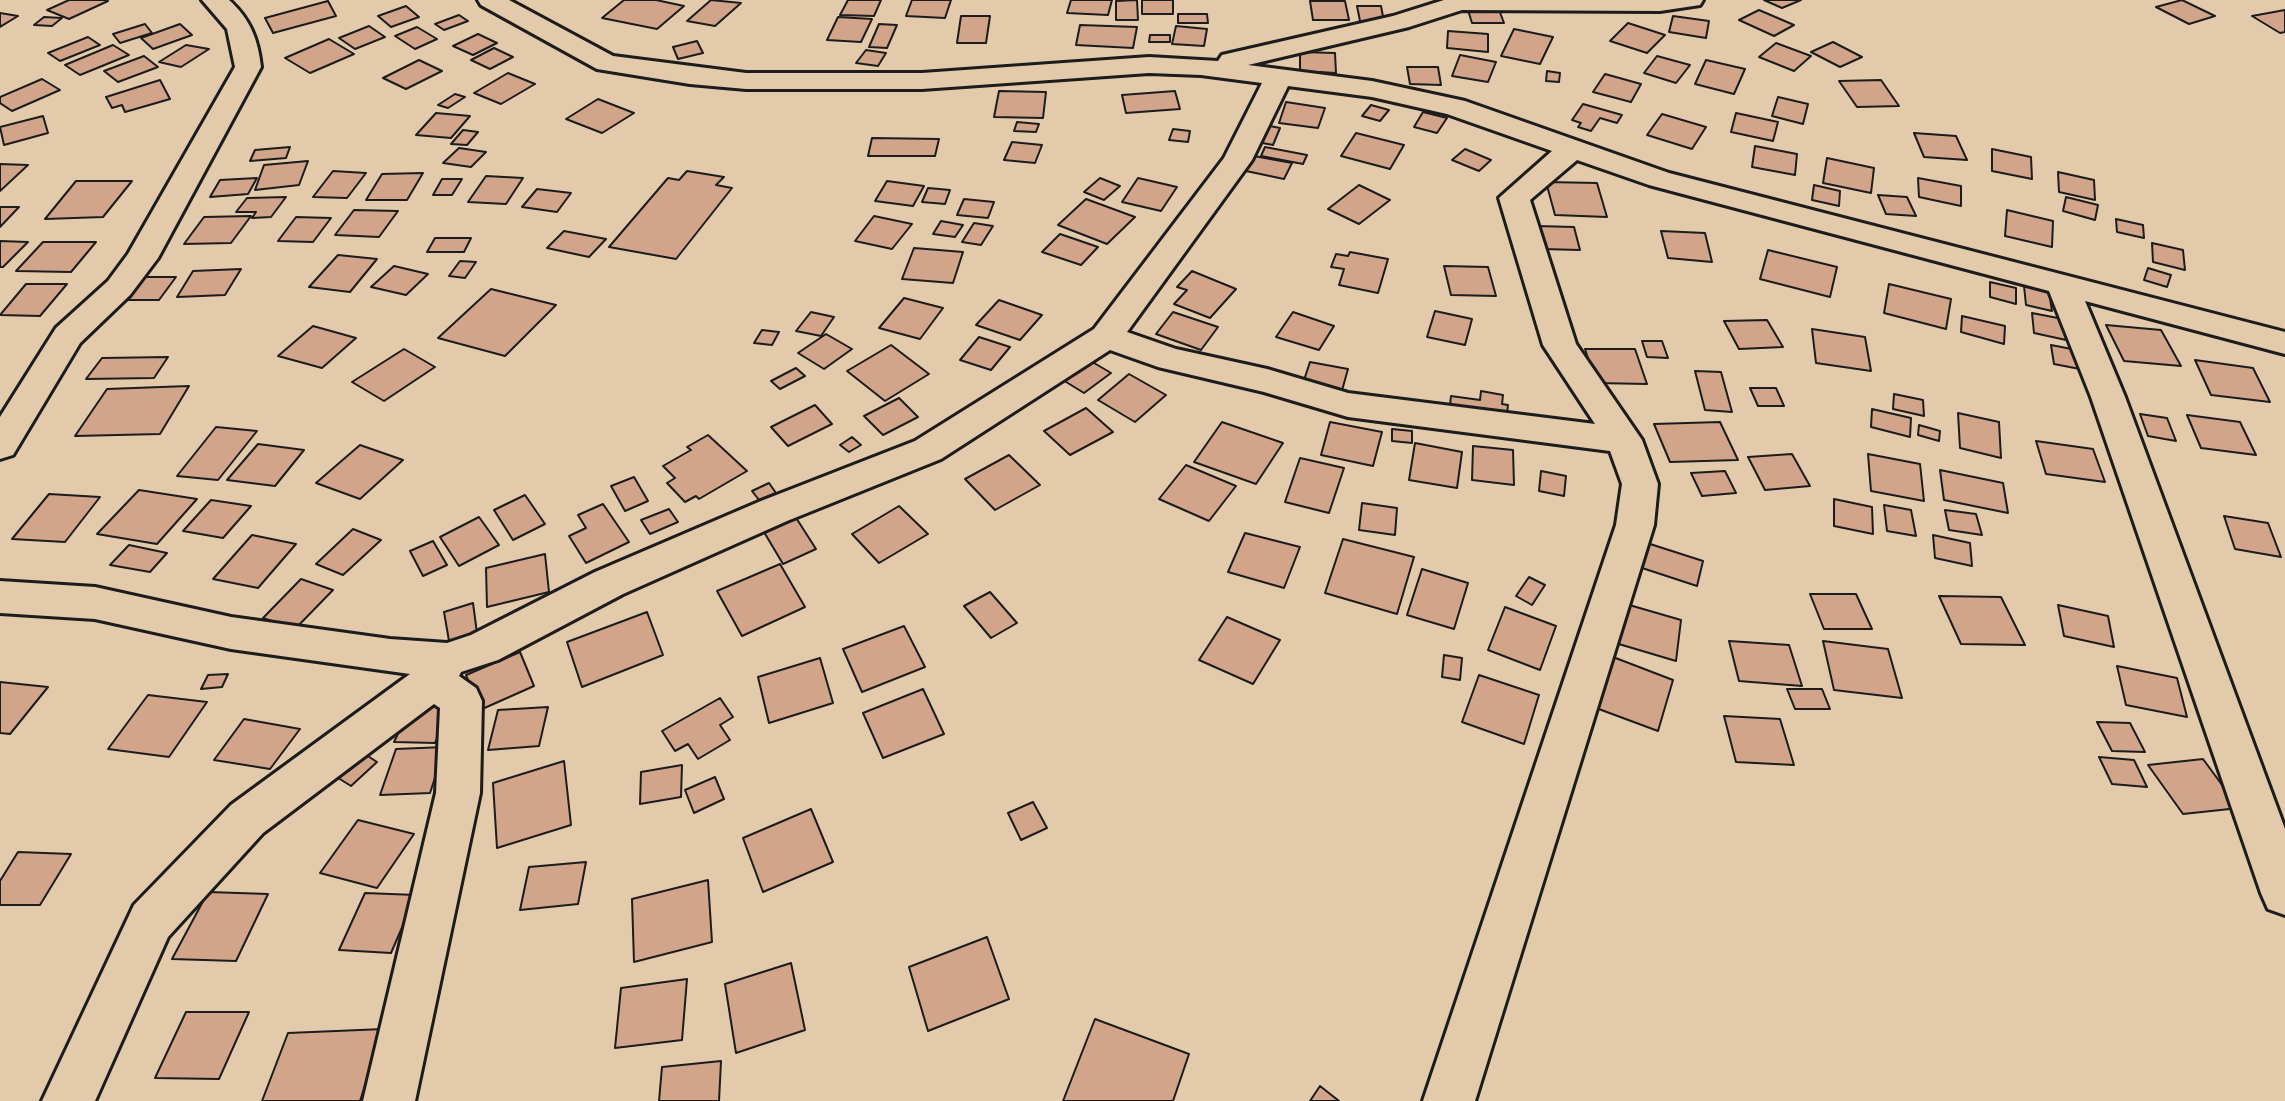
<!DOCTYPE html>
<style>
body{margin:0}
canvas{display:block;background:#e3caab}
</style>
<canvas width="2285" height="1101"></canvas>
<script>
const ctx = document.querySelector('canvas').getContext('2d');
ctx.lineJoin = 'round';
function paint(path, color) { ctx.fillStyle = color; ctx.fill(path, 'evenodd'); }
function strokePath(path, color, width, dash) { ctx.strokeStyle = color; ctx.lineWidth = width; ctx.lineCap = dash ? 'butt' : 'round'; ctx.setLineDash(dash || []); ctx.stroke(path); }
const building = new Path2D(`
 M69,0h36l3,1 -39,18 -22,-9z
 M624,0h32l28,6 -27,23 -55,-11z
 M711,0l30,3 -26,23 -28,-5z
 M848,0h33l-7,16 -34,-1z
 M912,0h39l-6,18 -39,-2z
 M1071,0h41l-4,15 -41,-2z
 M1137,0l1,20h-22v-19z
 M1142,0h31v14h-31z
 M1764,0h37l-19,8z
 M2182,0l33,16 -26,8 -33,-17z
 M328,1l8,15 -63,17 -8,-15z
 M1310,1h35l4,19h-36z
 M406,6l13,11 -28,10 -13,-11z
 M1357,6h24l3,16 -24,-1z
 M1467,7h31l6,16h-32z
 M1759,10l35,15 -20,11 -35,-16z
 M2285,10v22l-5,1 -28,-17z
 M0,13l18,3 -18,11z
 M1178,14h29l1,9h-30z
 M459,15l9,6 -24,9 -9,-6z
 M961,16h29l-4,27h-29z
 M1673,16l36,5 -3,17 -37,-6z
 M44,17l18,1 -10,8 -18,-1z
 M838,17l34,2 -11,23 -34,-2z
 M1628,23l37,12 -18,18 -37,-12z
 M145,24l7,9 -32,10 -7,-9z
 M180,24l12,11 -39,14 -12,-11z
 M879,24l18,1 -10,23 -18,-1z
 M1080,25l57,2 -4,21 -57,-3z
 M369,26l16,11 -30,12 -16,-11z
 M1176,26l31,3 -3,17 -32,-2z
 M417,27l20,12 -22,10 -20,-13z
 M1514,29l39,8 -13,27 -39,-8z
 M1448,31l40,3v18l-41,-4z
 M478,34l19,9 -24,12 -20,-9z
 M1150,35h20v7h-21z
 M88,37l12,8 -40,16 -12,-8z
 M329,39l25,15 -44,19 -25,-15z
 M697,41l6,12 -25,6 -5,-12z
 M1833,42l29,15 -22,10 -29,-15z
 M1776,43l35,13 -17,15 -35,-14z
 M113,45l16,10 -49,20 -15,-10z
 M186,45l23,4 -28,18 -22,-5z
 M494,48l19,9 -23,12 -19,-9z
 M866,50l20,3 -8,13 -22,-3z
 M1300,52l35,1 1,20 -36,-2z
 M1460,55l36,7 -8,20 -36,-6z
 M144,56l14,11 -40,15 -14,-11z
 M1657,56l33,9 -14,18 -32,-10z
 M419,60l23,11 -36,18 -23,-11z
 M1706,60l39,9 -11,25 -39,-10z
 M1407,67h31l3,18 -31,-1z
 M1547,71l13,2 -1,9 -13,-1z
 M508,73l27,11 -34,20 -27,-11z
 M1605,74l36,10 -10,18 -38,-10z
 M42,79l18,11 -48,21 -12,-8v-6z
 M160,80l10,19 -45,13 -3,-7 -10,3 -6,-11z
 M1881,80l18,26 -42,1 -18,-26z
 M999,91l47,1 -3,26 -49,-1z
 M1175,91l5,18 -54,4 -4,-18z
 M455,94l10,3 -17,11 -10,-3z
 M1778,97l30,7 -5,20 -31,-8z
 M598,99l36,14 -32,20 -36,-14z
 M1286,102l39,6 -7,20 -39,-5z
 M1583,104l39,11 -5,8 -17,-5 -9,13 -13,-4 3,-4 -9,-3z
 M1371,105l18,5 -9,11 -18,-5z
 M1423,112l24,6 -10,15 -23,-6z
 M436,113l34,3 -19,22 -35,-3z
 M1736,113l42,9 -5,19 -42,-9z
 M1662,114l44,13 -14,22 -45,-14z
 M43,116l5,17 -44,12 -4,-18z
 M1017,122l22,2 -3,8 -22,-1z
 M1260,124l20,4 -7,17 -21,-4z
 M1173,129l17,2 -2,11 -19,-2z
 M463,130l15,2 -11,13 -16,-1z
 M1356,133l48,12 -14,24 -49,-13z
 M1914,133l42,3 11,24 -43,-3z
 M872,138l67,1 -4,17h-67z
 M1012,142l30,3 -7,18 -31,-3z
 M1755,146l42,8 -2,21 -43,-8z
 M290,147l-4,11 -36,3 5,-11z
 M1265,147l42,8 -4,9 -42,-8z
 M459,148l27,4 -15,15 -28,-4z
 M1465,149l26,11 -12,11 -27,-11z
 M1992,149l39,8 1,22 -40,-8z
 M1254,156l38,7 -8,16 -38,-8z
 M1827,158l47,10 -3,25 -48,-10z
 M308,161l-9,24 -44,5 9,-25z
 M0,164l28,1 -28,26z
 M333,171l33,2 -19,25 -34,-1z
 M687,171l37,6 -8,8 16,3 -56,71 -67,-12 59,-69 11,2z
 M2058,172l36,8 1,20 -36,-8z
 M423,173l-16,27h-41l16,-26z
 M486,176l37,2 -17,26 -38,-2z
 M257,178l-9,16 -38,3 10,-17z
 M1100,178l20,8 -16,14 -20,-8z
 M1138,178l39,9 -16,24 -39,-9z
 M1918,178l43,8v20l-42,-9z
 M442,179h20l-10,16h-19z
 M76,181h56l-29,36 -58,2z
 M887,181l37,5 -11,20 -38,-5z
 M1546,182l51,1 10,34 -52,-2z
 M1359,185l31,15 -31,24 -31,-15z
 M1814,185l26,6 -1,15 -27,-6z
 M928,188l22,2 -5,14 -23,-2z
 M537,189l34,4 -14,19 -35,-5z
 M1878,195l29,2 9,19 -30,-2z
 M286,197l-15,20 -19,1 4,-6h-20l11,-14z
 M2066,197l32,8 -3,15 -32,-9z
 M964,199l30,3 -6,16 -31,-3z
 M1086,199l49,18 -28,27 -49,-19z
 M0,207h19l-19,20z
 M354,210l44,1 -19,26 -44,-2z
 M2007,210l46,11 -1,26 -47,-11z
 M251,216l-20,27 -47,1 20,-27z
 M874,216l38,8 -20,25 -37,-8z
 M296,217l35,1 -18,24 -35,-1z
 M2116,219l27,6 1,13 -27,-6z
 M941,221l22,4 -8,12 -22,-3z
 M974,223l19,3 -12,19 -19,-3z
 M1537,226l37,1 6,23 -38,-1z
 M564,231l42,8 -17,18 -42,-9z
 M1661,231l44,2 7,29 -44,-4z
 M1060,234l38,13 -17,18 -39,-13z
 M435,238h36l-7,14h-37z
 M0,241l28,1 -25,25h-3z
 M43,242h53l-25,30 -55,-1z
 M2152,243l31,7 2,20 -32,-8z
 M914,248l49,4 -10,31 -51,-4z
 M1768,250l69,17 -7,30 -70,-18z
 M1350,252l38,7 -10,34 -39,-8 5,-16 -13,-2 5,-13 12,2z
 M338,255l39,4 -27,33 -41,-5z
 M460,261l16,1 -11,16 -16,-2z
 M394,266l34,8 -22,21 -35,-8z
 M1444,266l44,1 8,29 -45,-1z
 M2148,268l23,7 -4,12 -23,-7z
 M241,269l-16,26 -48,2 16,-26z
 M1192,271l44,18 -26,29 -36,-14 13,-14 -10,-3z
 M143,277h33l-17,23h-34z
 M1990,282l26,6v16l-26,-7z
 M26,284h41l-27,32 -40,-1z
 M1889,284l62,15 -5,30 -62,-16z
 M2024,286l25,5 3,20 -26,-6z
 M491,289l65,16 -51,51 -67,-18z
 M904,298l39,10 -23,31 -41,-11z
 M999,300l43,15 -22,25 -44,-15z
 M1435,311l37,8 -7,26 -38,-8z
 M811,312l23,5 -13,19 -25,-5z
 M1173,312l45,15 -17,23 -45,-16z
 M1293,312l41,14 -15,24 -43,-13z
 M2032,313l31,6 3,21 -32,-7z
 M1962,316l43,10 -1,18 -43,-12z
 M1767,320l16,27 -44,2 -15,-28z
 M2106,325l55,5 20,36 -57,-5z
 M313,326l43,12 -34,30 -44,-12z
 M1812,329l53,8 6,34 -55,-8z
 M762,330l17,2 -7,13 -18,-2z
 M826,334l26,15 -28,20 -26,-16z
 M979,337l31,10 -19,23 -31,-10z
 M1642,341h20l6,17 -21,-1z
 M891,345l38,29 -44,27 -38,-30z
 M2051,345l31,6 3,19 -31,-6z
 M404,349l31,18 -51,34 -32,-19z
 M1585,349h50l12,35 -51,-1z
 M168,357l-14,21 -68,1 16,-21z
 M1084,357l27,16 -27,20 -26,-16z
 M2195,360l58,8 17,34 -59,-7z
 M1310,362l38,7 -7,25 -39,-8z
 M796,368l9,8 -25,13 -9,-8z
 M1695,371l26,1 11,40 -27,-2z
 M1129,374l37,21 -31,27 -37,-22z
 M189,386l-29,48 -85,2 32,-47z
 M1750,388h26l8,18h-26z
 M1481,391l22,4 -1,9 6,1 -2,17 -57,-9 2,-17 29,4z
 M1894,394l29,6 1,16 -31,-7z
 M899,398l19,19 -35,18 -19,-19z
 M815,405l17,19 -44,22 -17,-19z
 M1086,408l27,24 -43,23 -26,-24z
 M1872,409l39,9 -1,19 -39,-10z
 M1958,413l41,9 2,36 -41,-10z
 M2140,414l27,4 9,23 -28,-5z
 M2187,415l53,7 16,33 -55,-7z
 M1222,422l61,21 -27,41 -62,-22z
 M1330,422l52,10 -9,34 -52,-11z
 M1720,422l18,38 -68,2 -16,-38z
 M1919,425l21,6 -1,10 -21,-6z
 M216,427l41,4 -39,49 -41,-4z
 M1392,429l20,2v12l-20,-2z
 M708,435l39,36 -48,28 -3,-3 -11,6 -18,-19 8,-5 -12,-12 28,-16 -4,-3z
 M852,437l9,8 -12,7 -9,-7z
 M2036,441l57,8 12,33 -59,-8z
 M1415,443l47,9 -5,36 -48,-8z
 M258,444l46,6 -29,36 -48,-6z
 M360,445l43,15 -43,39 -44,-16z
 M1473,446l40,4 1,35 -42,-5z
 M1792,454l18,32 -45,4 -17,-33z
 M1868,454l52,10 4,37 -53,-10z
 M1009,455l31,30 -45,25 -30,-31z
 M1300,458l44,10 -15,45 -44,-11z
 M1186,465l50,21 -27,35 -50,-22z
 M1940,470l63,13 5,30 -64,-13z
 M1541,471l25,5 -2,20 -25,-5z
 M1725,471l11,22 -34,3 -11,-23z
 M634,477l14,24 -23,10 -14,-25z
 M769,483l7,10 -17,7 -7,-9z
 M139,490l58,9 -40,45 -60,-10z
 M49,494l51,3 -35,45 -53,-3z
 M525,495l20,29 -32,16 -19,-30z
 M1834,499l38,8 1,27 -39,-8z
 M211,500l40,6 -28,32 -40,-7z
 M1362,503l35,5 -2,27 -36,-5z
 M603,504l26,38 -43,21 -17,-27 17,-8 -8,-13z
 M1884,505l27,5 5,26 -29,-5z
 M899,506l29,28 -49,29 -27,-29z
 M669,509l9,13 -28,12 -9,-14z
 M1945,510l31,4 6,21 -33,-5z
 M793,513l23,36 -33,15 -22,-37z
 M2224,516l44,7 13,34 -46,-8z
 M479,517l20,28 -40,21 -19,-29z
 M353,529l28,11 -38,35 -27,-11z
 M1245,533l55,14 -16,41 -56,-16z
 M252,535l44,9 -38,44 -45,-9z
 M1933,535l37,8 2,23 -37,-8z
 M1343,539l71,18 -17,57 -72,-21z
 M433,541l14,24 -24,11 -13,-25z
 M1647,543l56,18 -6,25 -58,-19z
 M129,545l38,8 -17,19 -40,-7z
 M545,554l4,38 -62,15 -1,-39z
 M780,564l25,43 -63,29 -25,-45z
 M1422,569l46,14 -14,46 -47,-14z
 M1529,577l16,8 -13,20 -16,-9z
 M301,579l32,11 -38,39 -32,-11z
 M990,592l27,31 -26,15 -27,-32z
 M1810,594h46l16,35h-48z
 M1939,596l62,1 24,48 -64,-1z
 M1619,602l62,18 -5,41 -64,-19z
 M473,603l4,30 -28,8 -5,-29z
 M2058,605l50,11 6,31 -50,-11z
 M1505,607l51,19 -16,44 -52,-20z
 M647,612l16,43 -81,32 -15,-45z
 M1227,617l53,23 -27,44 -54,-24z
 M904,626l21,41 -63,25 -19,-43z
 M1729,641l60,4 13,41 -63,-5z
 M1823,641l65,8 14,49 -68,-8z
 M520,652l14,34 -54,24 -14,-35z
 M1444,655l18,3 -2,22 -18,-3z
 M1613,657l60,23 -15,51 -62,-23z
 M820,658l13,45 -64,20 -11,-46z
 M2117,666l60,12 10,39 -61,-12z
 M228,674l-6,13 -21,2 7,-14z
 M1479,675l60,20 -15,49 -62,-22z
 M0,682l48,5 -38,47 -10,-1z
 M923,689l21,45 -61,24 -20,-45z
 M1787,689h35l8,20h-35z
 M148,695l59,7 -38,55 -61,-8z
 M720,698l13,19 -13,8 10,15 -32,19 -10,-15 -13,7 -13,-20z
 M411,706l40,1 -16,36 -41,-1z
 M548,707l-9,39 -51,4 10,-40z
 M1724,716l56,3 14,46 -58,-3z
 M244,719l56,10 -30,40 -56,-9z
 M2097,722l33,1 15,29 -33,-1z
 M354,747l23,15 -26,24 -24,-15z
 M445,747l-15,46 -50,2 16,-46z
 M2099,757l35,3 13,27 -35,-3z
 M2203,759l36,49 -56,6 -35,-49z
 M564,761l7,64 -74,23 -4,-65z
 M682,765l-1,32 -41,7 1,-32z
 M715,777l9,22 -30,14 -9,-23z
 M1033,802l14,26 -26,12 -13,-27z
 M811,809l22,53 -70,30 -20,-54z
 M358,820l56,14 -37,54 -57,-15z
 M18,852l53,2 -31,51h-40v-24z
 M586,862l-8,42 -58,6 9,-43z
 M708,880l4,62 -78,20 -2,-63z
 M208,892l60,2 -32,67 -64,-2z
 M365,893l51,2 -25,58 -52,-3z
 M987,937l22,62 -81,32 -19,-64z
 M791,963l14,67 -69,23 -11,-69z
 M687,979l-5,61 -67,8 6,-60z
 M186,1012h63l-30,67 -64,-1z
 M1095,1019l94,35 -16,47h-110z
 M384,1029l-24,72h-98l26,-68z
 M721,1061l-2,40h-60l3,-34z
 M1320,1086l19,15h-29z`);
paint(building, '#d2a58a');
strokePath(building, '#1c1c1c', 2);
const street = new Path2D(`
 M202,0h27c21,19 29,39 32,67l-103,191 -28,37 -50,48 -67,112 -13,4v-42l56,-89 52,-47 20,-27 107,-187 -8,-38z
 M478,0h31l104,56 133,17h176l227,-16 69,4 4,-6 171,-39 51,-16h259l-3,5 -40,6 -198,-1 -53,17 -161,38 124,16 93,20 204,72 616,159v22l-200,-53 40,96 160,432v86l-17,-6 -7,-16 -170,-496 -42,-106 -400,-106 -72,-25 -47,40 46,144 66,96 16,44 -4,41 -179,576h-52l193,-576 6,-41 -12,-33 -262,-34 -84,-25 -106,-25 -48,-17 -169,109 -154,62 -164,73 -125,66 -37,12 -2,4 17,12 6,13 -2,92 -65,308h-52l73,-308 4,-85 -6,-4 -171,129 -95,104 -73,164h-53l92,-196 97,-100 179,-131 -179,-25 -136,-30 -95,-6v-32l95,6 136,30 159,22 57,4 24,-8 124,-63 166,-71 154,-60 179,-112 130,-171 38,-75 -61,-8 -52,-2 -227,16h-176l-56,-5 -93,-15 -116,-64zM1288,86l84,11 75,17 105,37 -53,47 44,147 52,79 -247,-31 -81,-24 -91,-20 -49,-17 125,-172z`);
strokePath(street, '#1c1c1c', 6);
paint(street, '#e3caab');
</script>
